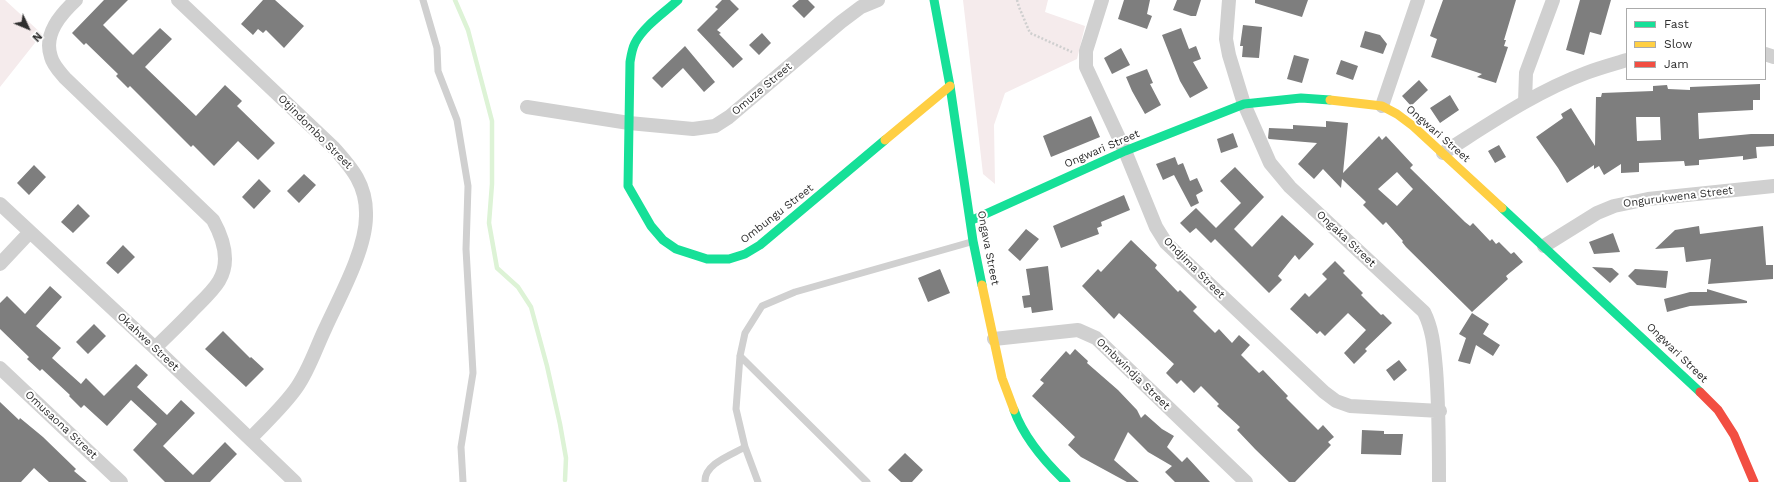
<!DOCTYPE html>
<style>
body{margin:0}
#map{position:relative;width:1774px;height:482px;overflow:hidden;background:#fff;font-family:"Work Sans",sans-serif}
canvas{display:block}
.legend{position:absolute;left:1626px;top:8px;width:140px;height:72px;box-sizing:border-box;background:#fff;border:1px solid #ababab;margin:0;padding:5px 7px;list-style:none;font-size:12px;color:#2e2e2e}
.legend li{display:flex;align-items:center;gap:8px;height:20px}
.legend b{width:20px;border:1px solid #ababab}
.north{position:absolute;left:8px;top:8px;width:40px;height:40px;-webkit-text-stroke:3px #fff;paint-order:stroke;rotate:134deg;font-size:11px;font-weight:700;line-height:16px;text-align:center;color:#2e2e2e}
.north::after{content:'';display:block;margin:auto;width:14px;height:18px;background:#2e2e2e;clip-path:polygon(50% 0,100% 100%,50% 72%,0 100%)}
</style>
<div id="map">
<canvas width="1774" height="482"></canvas>
<ul class="legend">
<li><b style="height:5px;background:#16e098"></b>Fast</li>
<li><b style="height:5px;background:#ffcf43"></b>Slow</li>
<li><b style="height:5px;background:#f24e42"></b>Jam</li>
</ul>
<div class="north">N</div>
</div>
<script>
const ctx = document.querySelector('canvas').getContext('2d');
ctx.lineJoin = 'round';
function paint(path, color) { ctx.fillStyle = color; ctx.fill(path, 'evenodd'); }
function strokePath(path, color, width, dash) { ctx.strokeStyle = color; ctx.lineWidth = width; ctx.lineCap = dash ? 'butt' : 'round'; ctx.setLineDash(dash || []); ctx.stroke(path); }
function write(font, color, halo, rows, align = 'center') {
  ctx.font = font + ' "Work Sans",sans-serif'; ctx.lineWidth = 4; ctx.setLineDash([]); ctx.textBaseline = 'middle'; ctx.strokeStyle = halo; ctx.fillStyle = color; for (const [text, x, y, turn = 0] of rows) {
    ctx.save(); ctx.translate(x, y); ctx.rotate((+turn || 0) * Math.PI / 180); ctx.textAlign = isNaN(turn) ? turn : align; if (halo) ctx.strokeText(text, 0, 0); ctx.fillText(text, 0, 0); ctx.restore();
  }
}
paint(new Path2D(`
 M0,0h5l37,34 -42,53z
 M963,0h85l-3,12 40,14 -8,33 -72,34 -11,32 1,59 -12,-10z`), '#f5ebec');
strokePath(new Path2D(`
 M455,0l13,30 24,91v63l-3,39 8,45 21,19 13,20 16,59 13,58 6,34 -1,22`), '#ddf3d6', 4.5);
paint(new Path2D(`
 M104,0h24l-25,25 30,30 27,-27 12,11 -27,28 51,49 29,-31 17,16 -5,5 38,37 -17,17 -20,-19 -24,25 -21,-21 -2,2 -61,-61 -2,2 -12,-12 2,-2 -32,-31 -2,2 -12,-12z
 M263,0h12l29,26 -20,22 -18,-18 -3,3 -5,-4 -5,6 -12,-11z
 M722,0h8l9,9 -22,21 4,3 -2,1 24,25 -10,9 -36,-38 21,-21 -3,-2z
 M799,0h9l7,7 -11,11 -12,-12z
 M1124,0h26l-3,14 5,2 -5,13 -29,-10z
 M1177,0h24l-5,16h-5l-18,-6z
 M1255,0h53l-6,17 -47,-14z
 M1443,0h73l-12,40h2l-2,6 4,1 -12,36 -19,-6 5,-3 -51,-17 6,-18 -7,-3z
 M1580,0h31l-10,35 -11,-3 -6,23 -18,-5z
 M1243,25l19,2 -3,31 -17,-1 1,-11h-3z
 M1181,28l8,21 7,-3 5,13 -8,3 15,26 -18,10 -10,-17 -18,-46z
 M1365,31l15,4 7,9 -4,10 -23,-7z
 M762,33l9,10 -12,12 -10,-10z
 M685,46l30,36 -11,10 -21,-24 -21,20 -10,-10z
 M1121,48l9,17 -18,9 -8,-16z
 M1294,55l15,4 -7,24 -15,-4z
 M1341,60l17,6 -5,14 -17,-6z
 M1147,69l6,14 -3,1 11,21 -16,9 -13,-23 -6,-14z
 M1419,80l9,10 -17,16 -9,-10z
 M1760,84v16h-7v10l-55,3 1,26 52,-5h23v12l-18,1 1,11 -14,2v-4l-44,4v5l-14,1 -1,-5 -45,2v9l-18,1v-9l-17,11 -5,-9 -5,3v-4l-27,18 -9,-15 -22,-31 27,-19 -2,-4 10,-6 24,38 1,-49h5l1,-4 51,-2v-5l14,-1 1,4 22,1v-3zM1636,117h24l1,23 -24,1z
 M1450,95l9,15 -19,13 -10,-15z
 M1091,116l9,21 -49,20 -8,-21z
 M1326,121l22,2 -5,50 36,-37 3,4 4,-4 27,29 -3,3 55,54 5,4 3,-3 17,18 2,-2 4,5 3,-2 12,12 3,-2 9,10 -17,14 2,3 -36,33 -66,-65 -4,-5 1,-1 -17,-19 -3,3 -20,-20 3,-3 -24,-23 -1,9 -18,-19 -9,10 -16,-15 19,-21 -48,-4 -1,-1 1,-10 24,1v-4l33,2zM1397,172l16,17 -16,17 -19,-17z
 M1233,133l5,14 -17,6 -4,-14z
 M1499,145l7,12 -11,6 -7,-12z
 M1175,157l3,8 5,-2 7,18 7,-3 6,13 -7,4 3,8 -8,4 -17,-32 -11,5 -7,-16z
 M34,165l12,12 -17,18 -12,-12z
 M1235,167l29,30 -30,32 18,18 30,-32 32,29 -15,16 -4,-5 -17,21 4,4 -13,13 -54,-54 -4,4 -15,-15 -6,5 -10,-10 16,-15 20,20 25,-25 -21,-22z
 M304,174l12,11 -17,18 -12,-12z
 M259,179l12,12 -17,18 -12,-12z
 M1124,195l6,15 -29,12 1,4 -5,2 2,6 -38,14 -8,-22z
 M78,204l12,12 -17,17 -12,-11z
 M1699,226l1,8 63,-8 3,39h7v14l-65,5 3,-25 -25,3 -2,-15 -29,2 20,-19z
 M1026,229l13,10 -19,22 -12,-11z
 M1613,233l7,19 -26,2 -5,-12z
 M1131,240l26,25 -2,3 23,24 2,-2 17,17 -4,4 22,22 4,-4 13,14 7,-8 11,10 -9,10 18,18 4,-3 25,26 -2,2 32,32 5,-5 11,12 -6,5 3,3 -36,37h-6l-34,-33 -18,-19 3,-3 -23,-21 2,-2 -18,-18 -7,7 -13,-13 -4,4 -11,-11 8,-9 -55,-51 -5,6 -32,-33 16,-17 3,3z
 M123,245l12,12 -17,17 -12,-11z
 M1335,261l10,10 -2,2 20,20 -2,2 20,20 2,-1 9,9 -27,26 2,2 -13,13 -10,-11 22,-23 -18,-17 -23,23 -5,-5 -3,3 -27,-25 15,-16 4,4 18,-18 -5,-5z
 M1048,266l5,44 -21,3 -1,-6 -7,1 -2,-12 8,-1 -4,-26z
 M1592,267l20,1 7,6 -9,9z
 M940,269l10,24 -22,9 -10,-24z
 M1635,269l33,2 -2,17 -29,-3 -9,-9z
 M50,286l12,11 -26,29 25,22 -9,10 29,26 5,-6 18,18 32,-32 12,11 -11,12 30,28 14,-15 14,13 -32,33 30,29 32,-33 12,12 -27,28h-45l-32,-32 24,-26 -26,-24 -24,26 -23,-21 -3,3 -12,-12 1,-1 -28,-26 -2,2 -13,-12 2,-2 -29,-28v-26l7,-7 18,18z
 M1707,289l40,12v2l-57,3 -23,6 -3,-13 26,-7h17z
 M1472,313l17,11 -6,10 17,11 -7,11 -17,-11 -6,19 -12,-3 8,-23 -7,-4z
 M94,324l12,12 -18,18 -12,-12z
 M223,331l27,27 1,-1 13,12 -18,18 -41,-38z
 M1075,349l13,12 -1,2 31,27 19,20 4,8 4,-4 17,15 12,7 -7,11 15,15 5,-5 23,25h-35l-10,-10 7,-6 -24,-14 -20,-20 -14,28 25,22h-12l-46,-25 -13,-12 7,-8 -43,-41 12,-13 -4,-3 26,-29 4,4z
 M1399,360l8,10 -13,11 -8,-11z
 M0,402l19,18 1,-2 23,19 33,32 -2,2 13,11h-38l-15,-14 -13,14h-21z
 M1362,430l22,1v3h19l-2,21 -40,-1z
 M905,453l18,17 -11,12h-11l-13,-12z`), '#7e7e7e');
strokePath(new Path2D(`
 M1017,0l2,7 11,26 42,19`), '#cfcfcf', 2.5, [2, 2]);
strokePath(new Path2D(`
 M423,0l14,48 1,23 19,49 11,66 -2,63 7,124 -12,74 2,35
 M740,356l127,126
 M705,482c-1,-18 26,-27 40,-35
 M758,482l-13,-35 -9,-38 4,-53 5,-23 17,-27 33,-14 176,-50`), '#d0d0d0', 7);
strokePath(new Path2D(`
 M76,0c-15,14 -33,34 -25,57 2,8 9,15 14,21l148,142c10,18 18,41 6,61 -6,10 -16,19 -25,28 -12,13 -26,26 -39,39
 M178,0l155,147c19,21 34,38 33,69 0,34 -27,82 -41,113 -9,19 -16,41 -28,58 -13,19 -31,35 -47,52
 M1102,0l-16,51v16l39,84 31,76 10,16 158,149 12,9 14,5 90,5
 M1229,0l-3,39 3,16 15,49 26,59 20,24 134,125c9,18 10,36 12,57 3,38 3,75 3,113
 M1765,54l9,3
 M1525,102l1,-29 27,-73
 M1382,106l36,-106
 M527,107l102,16 64,6 22,-3 14,-9 112,-95 20,-15 17,-7
 M1443,153c46,-29 92,-61 143,-80 13,-5 28,-9 41,-13
 M0,204l155,144 140,134
 M1544,246l53,-33 17,-7 34,-7 126,-13
 M0,264l30,-32
 M994,339l84,-9 18,8 150,144
 M0,368l121,114`), '#d0d0d0', 14);
strokePath(new Path2D(`
 M678,0c-14,13 -34,26 -43,43 -3,6 -4,13 -5,19l-2,124 23,40 12,14 13,9 31,10h22l16,-5 15,-9 125,-105
 M934,0l16,86 23,155 9,44
 M1502,208l198,184
 M970,221l155,-70 119,-47 57,-6 29,2
 M1014,410c10,28 31,52 52,72`), '#16e098', 9);
strokePath(new Path2D(`
 M1330,100l52,6 15,8 16,12 89,82
 M885,140l65,-54
 M982,285l20,93 12,32`), '#ffcf43', 9);
strokePath(new Path2D(`
 M1700,392l18,18 16,25 20,47`), '#f24e42', 9);
write('11px', '#2e2e2e', '#fff', [
 ["Omuze Street",762,89,-40],
 ["Otjindombo Street",315,132,45],
 ["Ongwari Street",1438,134,41],
 ["Ongwari Street",1102,149,-23],
 ["Ongurukwena Street",1678,197,-7],
 ["Ombungu Street",777,214,-38],
 ["Ongaka Street",1346,239,43],
 ["Ongava Street",988,248,79],
 ["Ondjima Street",1194,268,45],
 ["Okahwe Street",148,342,43],
 ["Ongwari Street",1677,353,44],
 ["Ombwindja Street",1133,374,44],
 ["Omusaona Street",61,425,43]
]);
</script>
